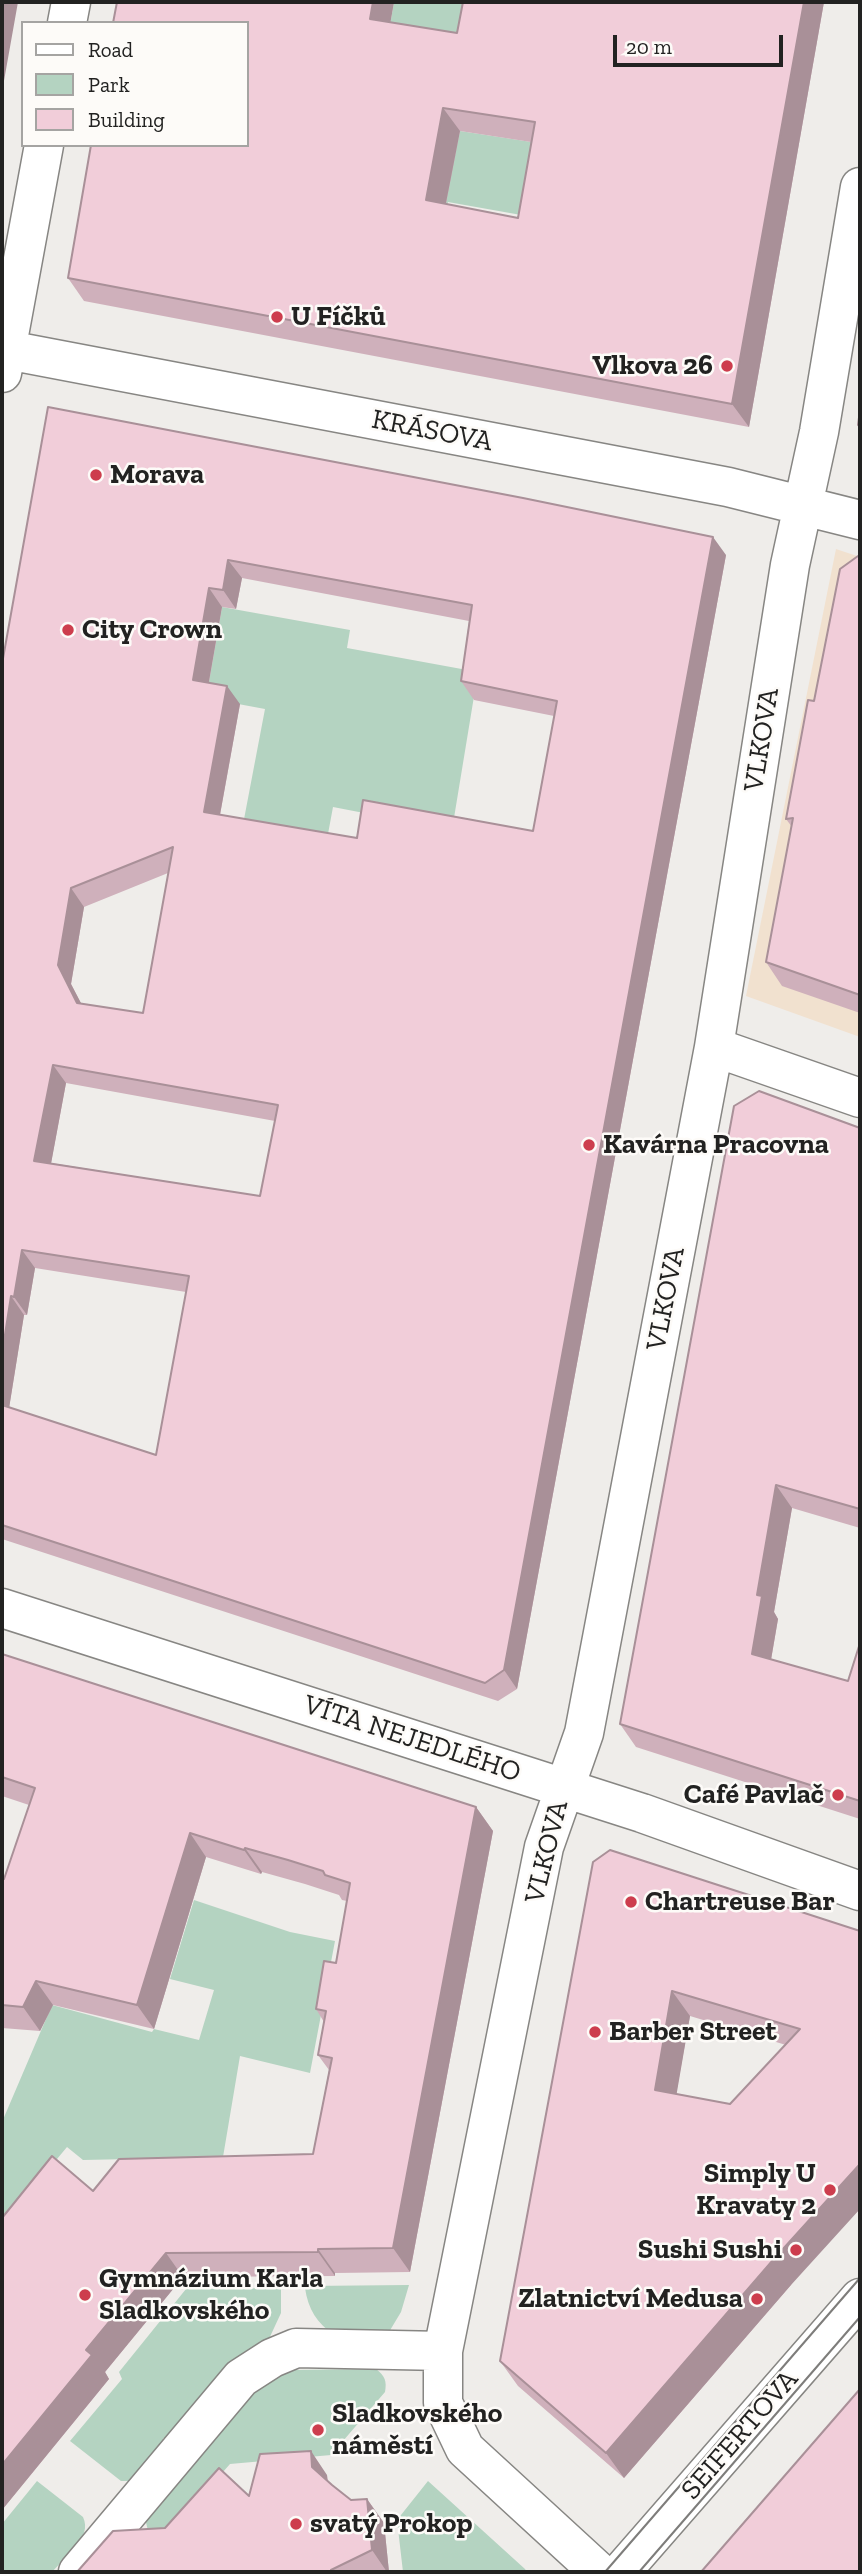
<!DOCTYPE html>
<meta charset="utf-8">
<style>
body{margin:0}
#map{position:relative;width:862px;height:2574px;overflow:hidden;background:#efedea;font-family:"Zilla Slab",serif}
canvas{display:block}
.frame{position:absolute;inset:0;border:4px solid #222221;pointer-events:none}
.legend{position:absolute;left:21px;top:21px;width:228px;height:126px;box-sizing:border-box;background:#fdfbf8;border:2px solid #a5a4a2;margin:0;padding:9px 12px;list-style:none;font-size:21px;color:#222221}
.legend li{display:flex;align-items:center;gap:14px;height:35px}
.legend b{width:35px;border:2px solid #a5a4a2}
.scale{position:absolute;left:613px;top:35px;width:170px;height:32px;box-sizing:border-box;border:4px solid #222221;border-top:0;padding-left:9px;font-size:21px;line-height:24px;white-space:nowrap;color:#222221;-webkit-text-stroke:5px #fdfbf8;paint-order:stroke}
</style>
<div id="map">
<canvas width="862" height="2574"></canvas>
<div class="frame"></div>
<ul class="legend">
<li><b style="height:9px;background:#fff"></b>Road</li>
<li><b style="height:19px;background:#b4d3c1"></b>Park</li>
<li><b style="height:19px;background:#f1cdd9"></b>Building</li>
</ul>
<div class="scale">20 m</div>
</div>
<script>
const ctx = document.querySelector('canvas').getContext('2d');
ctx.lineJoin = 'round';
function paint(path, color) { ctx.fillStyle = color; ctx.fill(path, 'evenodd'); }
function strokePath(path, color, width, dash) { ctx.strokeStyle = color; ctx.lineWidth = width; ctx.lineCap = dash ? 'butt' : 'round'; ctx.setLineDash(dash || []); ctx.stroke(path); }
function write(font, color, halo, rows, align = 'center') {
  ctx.font = font + ' "Zilla Slab",serif'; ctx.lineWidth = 5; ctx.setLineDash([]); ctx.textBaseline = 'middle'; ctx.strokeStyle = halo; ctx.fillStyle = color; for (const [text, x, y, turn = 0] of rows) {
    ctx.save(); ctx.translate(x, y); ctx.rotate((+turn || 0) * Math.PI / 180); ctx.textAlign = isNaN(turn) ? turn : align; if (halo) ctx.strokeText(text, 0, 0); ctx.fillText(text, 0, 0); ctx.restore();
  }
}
paint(new Path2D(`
 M836,549l24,8v480l-114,-41z`), '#f1e1cf');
paint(new Path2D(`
 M394,2h90l-11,54 -86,-14z
 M460,131l91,14 -13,73 -90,-16 -7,37 -207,-91 215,36z
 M222,607l128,23 -3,18 131,24 -26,158 -119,-23 -8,43 -84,-15 24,-126 -59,-11z
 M194,1900l96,32 45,9 -25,132 -70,-17 -17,101 -140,3 -16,-13 -65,78v-103l50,-117 100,27 2,-3 45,11 15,-50 -44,-11z
 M409,2285l-8,27 -12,20 -55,3c-17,-12 -26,-26 -29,-47l2,-2z
 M281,2288v25l-13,28 -99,97h-6v8l-31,35h-11l-51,-40 52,-62 -3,-7 67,-83z
 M376,2369c9,7 11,12 9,23l-54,63 -101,9 -68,77 -14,-10 -3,-13 117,-137 28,-11z
 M37,2481l46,36c10,21 -18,40 -31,55h-50v-48z
 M428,2481l97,88 2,3h-124l-6,-52z`), '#b4d3c1');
const street = new Path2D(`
 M67,23l4,-21
 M2,349l726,138 132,33
 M2,373l42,-228
 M714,1047l146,51
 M2,1608l640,205 218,78
 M78,2572l163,-194 31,-20 24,-10 147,3
 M599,2572l-134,-123 -22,-46v-52l101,-504 40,-114 130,-686 76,-482 29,-133 41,-245`);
const secondary = new Path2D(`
 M621,2572l239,-274`);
strokePath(street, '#878683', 41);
strokePath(secondary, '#878683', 41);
strokePath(street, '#fff', 38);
strokePath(secondary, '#fff', 38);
strokePath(new Path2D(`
 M605,2572l255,-294
 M639,2572l221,-255`), '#7e7d7b', 2);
paint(new Path2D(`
 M117,2h277l-4,20 67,11 6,-31h361l-75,425 -665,-126 -16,-23zM460,131l71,11 -13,76 -72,-14z
 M48,407l678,148 -209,1134 -19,12 -496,-162v-875zM242,578l227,43 -8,60 13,19 80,16 -21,115 -176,7 -137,-23 20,-111 -31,-22 13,-75 14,2zM168,873l-25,140 -62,-9 -10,-20 13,-77zM66,1083l209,38 -15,75 -209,-33zM35,1268l151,24 -30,163 -147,-47 15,-93h3z
 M860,557v456l-78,-27 -16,-24 26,-135 -6,-8 28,-118z
 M860,1128v400l-68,-20 -18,104 4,7 -7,41 77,21 12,-38v176l-224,-72 -16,-23z
 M2,1654l474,153 17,24 -83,441 -75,1v3l-152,1 -78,95 4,7 -107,131 91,-319 220,-37 16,-84 -11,-15 6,-33 -8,-13 20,-46 11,-62 -5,-1 -3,-5 -34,-11 -43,-12 -1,2 -55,-17 -52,172 -101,-24 -13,26 -38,-3v-150l2,1 25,-74 -27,-9z
 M593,1862l267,69 -69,354 -167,193 -106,-92 -18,-25zM690,2016l96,29 -56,59 -54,-10z
 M327,2475l1,6 23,19 16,-1 17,24 5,49h-312l88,-44 84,-32z`), '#cfb0bb');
paint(new Path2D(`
 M2,2h16l-16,90z
 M373,2h21l-7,40 -17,-23z
 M804,2h20l-75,425 -17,-23z
 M443,108l17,23 -18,92 -16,-23z
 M713,537l13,18 -209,1134 -13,-19z
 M228,560l14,18 -6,31 -13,-19z
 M209,588l13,19 -16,91 -13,-18z
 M227,686l13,18 -23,127 -13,-19z
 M71,888l13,19 -13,77 20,38 -14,-19 -19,-38z
 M53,1065l13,18 -18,97 -14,-19z
 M22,1250l13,18 -8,47 -13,-18z
 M11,1296l13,19 -17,106 -5,-8v-59z
 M776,1485l16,23 -18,104 4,7 -10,58 -16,-23 5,-59z
 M476,1807l17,24 -83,441 -17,-24z
 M190,1833l16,24 -52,172 -17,-24z
 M245,1848l17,24 -1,2 -17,-24z
 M36,1981l17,24 -13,26 -17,-24z
 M672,1991l18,25 -17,99 -18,-25z
 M860,2164v45l-69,76 -167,193 -18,-25 167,-193z
 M318,2249l17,24v3l-17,-24z
 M166,2253l17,24 -78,95 4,7 -107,131v-45l84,-115z
 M311,2451l16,24 1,16 -16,-24z
 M367,2499l17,24 5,49h-2l-15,-22z`), '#a99098');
const building = new Path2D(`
 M117,2h256l-3,17 87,14 6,-31h341l-72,402 -664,-126 23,-133h156v-122h-134zM443,108l92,14 -17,96 -92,-18z
 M48,407l475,91 190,39 -209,1133 -19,13 -483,-158v-120l154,50 33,-179 -167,-26 -8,47 -3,-1 -9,58v-690zM228,560l244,45 -11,76 96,20 -24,130 -170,-31 -6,38 -153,-26 23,-126 -34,-6 16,-92 14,2zM173,847l-30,166 -66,-10 -19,-38 13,-77zM53,1065l225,40 -18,91 -226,-35z
 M860,410v16l-2,-1z
 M858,556l2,1v438l-94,-33 27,-144 -7,1 22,-119 6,1 26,-132z
 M759,1091l101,37v381l-84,-24 -19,110 5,1 -10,58 96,27 12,-38v158l-240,-77 114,-618z
 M2,1654l474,153 -83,441 -75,1v3l-152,1 -80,97 6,5 -90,110v-247l50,-62 41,35 26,-32 194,-5 19,-96 -14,-3 8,-44 -10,-2 8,-48 12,2 14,-80 -25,-8 -2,-4 -35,-11 -43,-12 -1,2 -54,-17 -53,172 -101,-24 -13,26 -21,-2v-127l2,1 31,-91 -33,-11z
 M610,1850l250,81v233l-87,96 -167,193 -106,-92 93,-499zM672,1991l128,38 -70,75 -75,-14z
 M860,2389v183h-159z
 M311,2451l1,16 20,18 19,15 16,-1 5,51 -41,20 5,2h-259l36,-41 52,-3 54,-60 30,28 11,-42z`);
paint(building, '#f1cdd9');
strokePath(building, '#a99098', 2);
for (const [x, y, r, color] of [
 [277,317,7,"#cd3d4d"],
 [727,366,7,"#cd3d4d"],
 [96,475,7,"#cd3d4d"],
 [68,630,7,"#cd3d4d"],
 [589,1145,7,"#cd3d4d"],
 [838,1795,7,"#cd3d4d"],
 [631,1902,7,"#cd3d4d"],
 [595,2032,7,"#cd3d4d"],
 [830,2190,7,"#cd3d4d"],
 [796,2250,7,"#cd3d4d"],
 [85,2295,7,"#cd3d4d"],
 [757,2299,7,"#cd3d4d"],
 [318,2430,7,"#cd3d4d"],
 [296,2524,7,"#cd3d4d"]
]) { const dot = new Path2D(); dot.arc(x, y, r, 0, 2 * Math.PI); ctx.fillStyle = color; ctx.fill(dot); strokePath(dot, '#fdfbf8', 2.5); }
write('bold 28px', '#222221', '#fdfbf8', [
 ["U Fíčků",291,317],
 ["Vlkova 26",713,366,"right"],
 ["Morava",110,475],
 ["City Crown",82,630],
 ["Kavárna Pracovna",603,1145],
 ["Café Pavlač",824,1795,"right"],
 ["Chartreuse Bar",645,1902],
 ["Barber Street",609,2032],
 ["Simply U",816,2174,"right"],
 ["Kravaty 2",816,2206,"right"],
 ["Sushi Sushi",782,2250,"right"],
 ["Gymnázium Karla",99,2279],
 ["Sladkovského",99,2311],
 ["Zlatnictví Medusa",743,2299,"right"],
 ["Sladkovského",332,2414],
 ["náměstí",332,2446],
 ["svatý Prokop",310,2524]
], 'left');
write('28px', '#222221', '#fdfbf8', [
 ["KRÁSOVA",432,431,11],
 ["VLKOVA",762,740,-81],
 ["VLKOVA",666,1299,-79],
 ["VÍTA NEJEDLÉHO",412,1739,18],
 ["VLKOVA",547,1852,-76],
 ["SEIFERTOVA",740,2435,-49]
]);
</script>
